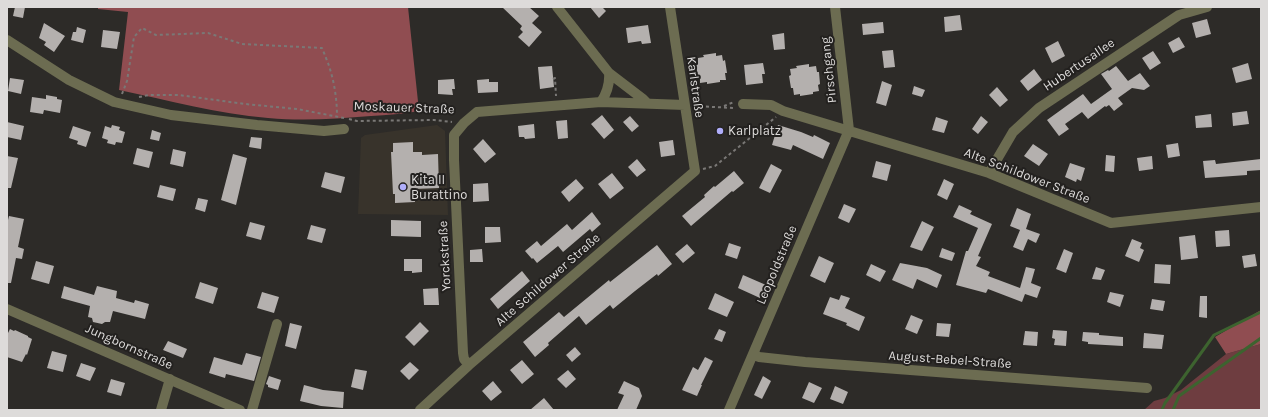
<!DOCTYPE html>
<meta charset="utf-8">
<style>
body{margin:0}
#map{position:relative;width:1268px;height:417px;overflow:hidden;background:#2d2b28;font-family:Karla,sans-serif}
canvas{display:block}
.frame{position:absolute;inset:0;border:8px solid #dddbda;pointer-events:none}
</style>
<div id="map">
<canvas width="1268" height="417"></canvas>
<div class="frame"></div>
</div>
<script>
const ctx = document.querySelector('canvas').getContext('2d');
ctx.lineJoin = 'round';
function paint(path, color) { ctx.fillStyle = color; ctx.fill(path, 'evenodd'); }
function strokePath(path, color, width, dash) { ctx.strokeStyle = color; ctx.lineWidth = width; ctx.lineCap = dash ? 'butt' : 'round'; ctx.setLineDash(dash || []); ctx.stroke(path); }
function write(font, color, halo, rows, align = 'center') {
  ctx.font = font + ' Karla,sans-serif'; ctx.lineWidth = 4; ctx.setLineDash([]); ctx.textBaseline = 'middle'; ctx.strokeStyle = halo; ctx.fillStyle = color; for (const [text, x, y, turn = 0] of rows) {
    ctx.save(); ctx.translate(x, y); ctx.rotate((+turn || 0) * Math.PI / 180); ctx.textAlign = isNaN(turn) ? turn : align; if (halo) ctx.strokeText(text, 0, 0); ctx.fillText(text, 0, 0); ctx.restore();
  }
}
paint(new Path2D(`
 M437,125l8,6 3,84 -90,-1 3,-76 4,-3z`), '#38332b');
paint(new Path2D(`
 M1261,344v66h-117l10,-9 11,-3 16,-8 45,-36z`), '#6e3d40');
paint(new Path2D(`
 M98,7h310l11,104c-16,3 -32,4 -48,5 -35,3 -69,5 -103,2 -51,-4 -100,-18 -149,-28l9,-78 -30,-3z
 M1261,310v34l-35,10 -11,-17z`), '#904d51');
strokePath(new Path2D(`
 M1162,410l3,-7 49,-68 47,-23
 M1173,410l6,-14 82,-58`), '#3d632f', 3);
paint(new Path2D(`
 M15,7h10l-2,11 -10,-2z
 M502,7h27l10,9 -7,7 10,9 -13,15 -11,-10 5,-5 -3,-3 2,-3z
 M590,7h12l4,4 -7,7z
 M960,15l2,15 -17,2 -1,-15z
 M1207,19l4,15 -15,4 -4,-15z
 M883,22l1,11 -21,2 -1,-11z
 M44,23l21,13 -11,16 -10,-7 2,-3 -7,-4z
 M648,25l3,18 -9,1 -1,-3 -13,2 -2,-15z
 M77,27l9,3 -3,13 -12,-3 2,-8h3z
 M103,30l17,2 -3,17 -16,-2z
 M784,33l1,16 -11,1 -2,-15z
 M1179,37l6,10 -12,6 -5,-10z
 M1058,41l7,15 -13,7 -7,-15z
 M893,50l2,17 -11,1 -2,-17z
 M1153,51l8,12 -11,7 -8,-12z
 M716,53v3l6,-1 1,6 2,-1 2,13h-2l1,7h-6v2l-13,2v-2l-7,1v-6h-2l-2,-12 2,-1v-6l6,-1 -1,-2z
 M763,63l2,11h-3l1,9 -17,2 -2,-20z
 M1248,63l4,16 -16,4 -4,-15z
 M809,64v3l7,-1 1,6h2l1,12 -2,1 1,6 -6,1v2l-13,2v-2l-6,1 -1,-7h-2l-2,-12 2,-1 -1,-6 7,-1 -1,-2z
 M552,66l2,21 -14,2 -2,-22z
 M1116,66l12,15 12,-8 10,13 -6,4 -12,-2 -14,10 5,6 -9,7 -5,-6 -3,2 -1,-1 -17,13 -6,-7 -17,12 4,5 -10,7 -12,-16 36,-26 8,10 21,-15 -11,-15 7,-4 1,1z
 M1034,69l8,11 -14,11 -8,-10z
 M10,78l14,2 -3,14 -13,-3z
 M454,79l1,10h-3l1,6 -15,-1v-14z
 M489,79v3h9v10l-20,1 -1,-13z
 M882,81l10,4 -6,21 -10,-3z
 M914,86l11,4 -3,7 -10,-3z
 M997,87l11,13 -8,7 -11,-12z
 M46,95l11,2v2l5,1 -2,13 -16,-3 -1,4 -13,-2 2,-15 14,2z
 M1247,111l2,13 -16,2 -1,-13z
 M1211,114l1,13 -16,1 -1,-12z
 M602,115l12,15 -10,9 -13,-15z
 M630,116l9,10 -7,6 -9,-10z
 M981,116l7,6 -10,12 -6,-5z
 M936,117l12,4 -4,12 -12,-3z
 M567,120l1,18 -10,1 -2,-18z
 M7,122l17,4 -3,14 -14,-3z
 M534,124l1,14 -10,1 -1,-2h-5l-1,-11z
 M112,125l8,2 -1,3 6,2 -3,11 -6,-1 -1,3 -8,-2 1,-3 -6,-2 3,-12 6,2z
 M778,125l23,7 12,5 1,-2 16,8 -7,16 -30,-14 -2,5 -19,-5z
 M73,126l18,6 -5,15 -9,-3 1,-3 -9,-3z
 M152,130l9,3 -2,8 -9,-2z
 M251,137l11,1 -1,11 -12,-2z
 M483,139l13,15 -11,9 -12,-14z
 M673,140l2,15 -14,2 -2,-15z
 M413,142v10h9v3l16,-1 1,34 -25,1 1,13 -20,1v-9h-2l-2,-42h2v-9z
 M1178,143l2,13 -12,2 -2,-13z
 M1033,144l15,10 -9,12 -15,-10z
 M137,148l16,4 -4,16 -16,-4z
 M173,149l13,3 -3,15 -13,-3z
 M233,154l14,4 -11,47 -15,-5z
 M1106,155l9,1 -1,16 -9,-1z
 M7,156l11,2 -7,30h-4z
 M1152,156l1,13 -14,2 -2,-13z
 M637,159l9,11 -9,7 -9,-10z
 M1261,159v11l-14,1v4l-42,3 -2,-17 12,-1 1,4z
 M876,161l15,4 -4,16 -15,-4z
 M1070,163l15,5 -4,13 -4,-2 -1,3 -11,-5z
 M771,164l11,6 -12,23 -11,-5z
 M734,171l10,12 -11,9 -1,-1 -41,35 -9,-10 23,-19 -1,-2 10,-9 1,1z
 M325,172l20,5 -4,16 -20,-6z
 M612,173l12,15 -14,11 -12,-15z
 M576,179l8,9 -15,14 -8,-10z
 M944,179l10,5 -7,16 -10,-5z
 M488,183l1,18 -16,1v-18z
 M160,185l16,4 -3,12 -16,-4z
 M198,198l10,2 -3,12 -10,-3z
 M844,204l12,5 -7,14 -11,-5z
 M959,205l13,6 -2,3 22,10 -14,32 3,1 -5,9 14,6 -2,4 32,12 6,-21 9,2 -4,14 10,4 -4,11 -12,-4 -3,8 -34,-13 -2,4 -30,-8 10,-34h2l10,-23 -25,-11z
 M1017,208l14,6 -5,15 14,5 -4,9 -8,-4 -5,12 -10,-4 7,-17 -10,-4z
 M592,212l9,12 -9,8 -2,-3 -27,23 -5,-6 -21,17 -4,-5 -1,1 -7,-8 12,-10 4,5 26,-22 5,6z
 M9,216l15,3 -6,28 6,2 -2,10 -6,-1 -5,25h-4v-59z
 M391,220l30,1v16l-30,-1z
 M922,221l12,6 -12,24 -12,-4z
 M250,222l15,4 -4,14 -15,-4z
 M311,225l15,4 -4,14 -15,-4z
 M485,227h15l1,15 -16,1z
 M1229,230l1,16 -14,1 -1,-16z
 M1195,235l3,23 -17,2 -2,-23z
 M1132,239l10,4 -2,5 4,2 -5,12 -14,-6z
 M729,243l12,4 -4,12 -12,-4z
 M687,244l8,9 -12,10 -8,-9z
 M657,245l15,19 -14,12 -1,-2 -22,17 -22,18 -3,-4 -24,20 -7,-9 -31,27 1,2 -14,12 -12,-15 36,-30 5,5 45,-37 1,2z
 M942,248l13,5 -3,8 -13,-4z
 M482,249l1,13h-13v-12z
 M1064,249l9,4 -7,20 -10,-4z
 M1255,254l2,12 -13,2 -2,-12z
 M819,256l15,7 -9,20 -15,-7z
 M404,259h18v13l-10,1v-2h-8z
 M36,261l18,5 -5,18 -18,-5z
 M900,263l27,5 15,7 -5,13 -20,-9 -4,10 -21,-9z
 M871,264l15,7 -6,11 -14,-7z
 M1155,264l16,1 -1,19 -16,-1z
 M1096,267l9,3 -4,10 -9,-1z
 M522,271l8,10 -32,28 -8,-10z
 M743,275l23,10 -6,13 -22,-10z
 M200,282l18,6 -5,16 -18,-6z
 M64,286l30,9 3,-9 20,5 -1,7 18,5 1,-3 14,4 -4,15 -32,-8 -3,11h-5l-3,2 -9,-2 -1,-4 -4,-1 2,-11 -29,-8z
 M438,288l1,17h-15l-1,-16z
 M262,292l17,5 -5,16 -17,-5z
 M1110,292l14,3 -4,12 -13,-5z
 M715,293l19,9 -7,15 -19,-8z
 M841,295l9,3 -5,10 20,9 -6,14 -13,-6 1,-2 -24,-9 7,-17 9,3z
 M1200,296h7v22l-8,-1z
 M1152,299l13,2 -2,10 -13,-2z
 M911,315l12,5 -6,14 -12,-5z
 M420,322l9,9 -15,15 -9,-9z
 M290,323l12,3 -6,23 -11,-3z
 M937,323l14,1 -2,13 -13,-1z
 M10,329l4,2 1,-1 13,6v1l4,2 -5,16 -1,-1 -4,8 -15,-5v-22z
 M719,329l7,3 -4,10 -8,-3z
 M1053,330l14,1 -1,15 -12,-1 1,-6 -3,-1z
 M1025,331l13,1 -1,14 -14,-1z
 M1083,332l16,1v2l24,2v9l-35,-2v-2l-6,-1z
 M1144,333l20,2 -2,14 -19,-1z
 M168,341l19,8 -4,9 -20,-8z
 M575,347l6,7 -9,8 -6,-7z
 M52,351l15,4 -4,17 -16,-4z
 M246,353l15,4 -7,24 -28,-7 -1,4 -16,-5 5,-16 28,8z
 M705,357l8,4 -12,24h1l-5,11 -15,-6 11,-23 5,3z
 M522,360l12,14 -12,10 -12,-14z
 M410,362l9,8 -10,10 -9,-9z
 M81,363l15,5 -6,13 -14,-5z
 M355,369l12,2 -4,19 -12,-3z
 M568,370l8,9 -10,9 -9,-9z
 M269,376l12,4 -3,10 -10,-3v-2l-2,-1z
 M763,376l8,5 -9,18 -8,-4z
 M111,379l14,4 -4,13 -14,-4z
 M493,381l9,11 -11,9 -9,-10z
 M624,381l15,7 3,8 -6,14h-19l7,-15 -6,-2z
 M809,382l13,6 -8,15 -12,-5z
 M304,385l19,5 21,2 -1,16 -22,-2 -21,-5z
 M835,386l13,6 -5,12 -13,-5z
 M544,398l10,12h-24z`), '#b4b0ae');
strokePath(new Path2D(`
 M553,79l2,-1 1,18
 M122,94l5,-13 7,-44 8,-9 14,7 52,-2 34,11 80,4c2,5 4,10 6,15 6,17 9,35 9,54
 M139,97l10,-2h30l66,9 52,5 47,9
 M694,106l40,2
 M724,106l10,-4
 M349,119l8,2 77,-1 18,2
 M703,169l12,-3 61,-49`), '#7a7876', 2, [3, 3]);
strokePath(new Path2D(`
 M557,7l52,66 34,26 4,4
 M7,40l62,40 45,22 57,13 86,10 67,6 20,-2
 M601,102c6,-9 9,-17 8,-29
 M743,104l28,1 12,6 206,62 122,50 150,-16
 M989,173l24,-41 26,-24 140,-93 28,-8
 M7,309l233,101
 M753,354l6,3 46,5 342,26
 M469,365l-5,-6 -1,-6 -9,-193v-25l10,-12 13,-11 124,-10 84,3
 M161,410l9,-31
 M252,410l25,-86
 M420,410l49,-45 226,-194 -25,-164
 M729,410l120,-280 -14,-123`), '#6c6c51', 10);
for (const [x, y, r, color] of [
 [720,131,4,"#b0aefa"],
 [403,187,4,"#b0aefa"]
]) { const dot = new Path2D(); dot.arc(x, y, r, 0, 2 * Math.PI); ctx.fillStyle = color; ctx.fill(dot); strokePath(dot, '#23211f', 1.5); }
write('13px', '#dddbda', '#23211f', [
 ["Hubertusallee",1079,65,-34],
 ["Pirschgang",829,70,-96],
 ["Karlstraße",695,87,82],
 ["Moskauer Straße",404,108,2],
 ["Alte Schildower Straße",1027,176,21],
 ["Yorckstraße",445,256,-93],
 ["Leopoldstraße",777,265,-67],
 ["Alte Schildower Straße",548,280,-41],
 ["Jungbornstraße",129,347,24],
 ["August-Bebel-Straße",950,360,4]
]);
write('13px', '#dddbda', '#23211f', [
 ["Karlplatz",728,131],
 ["Kita II",411,180],
 ["Burattino",411,195]
], 'left');
</script>
